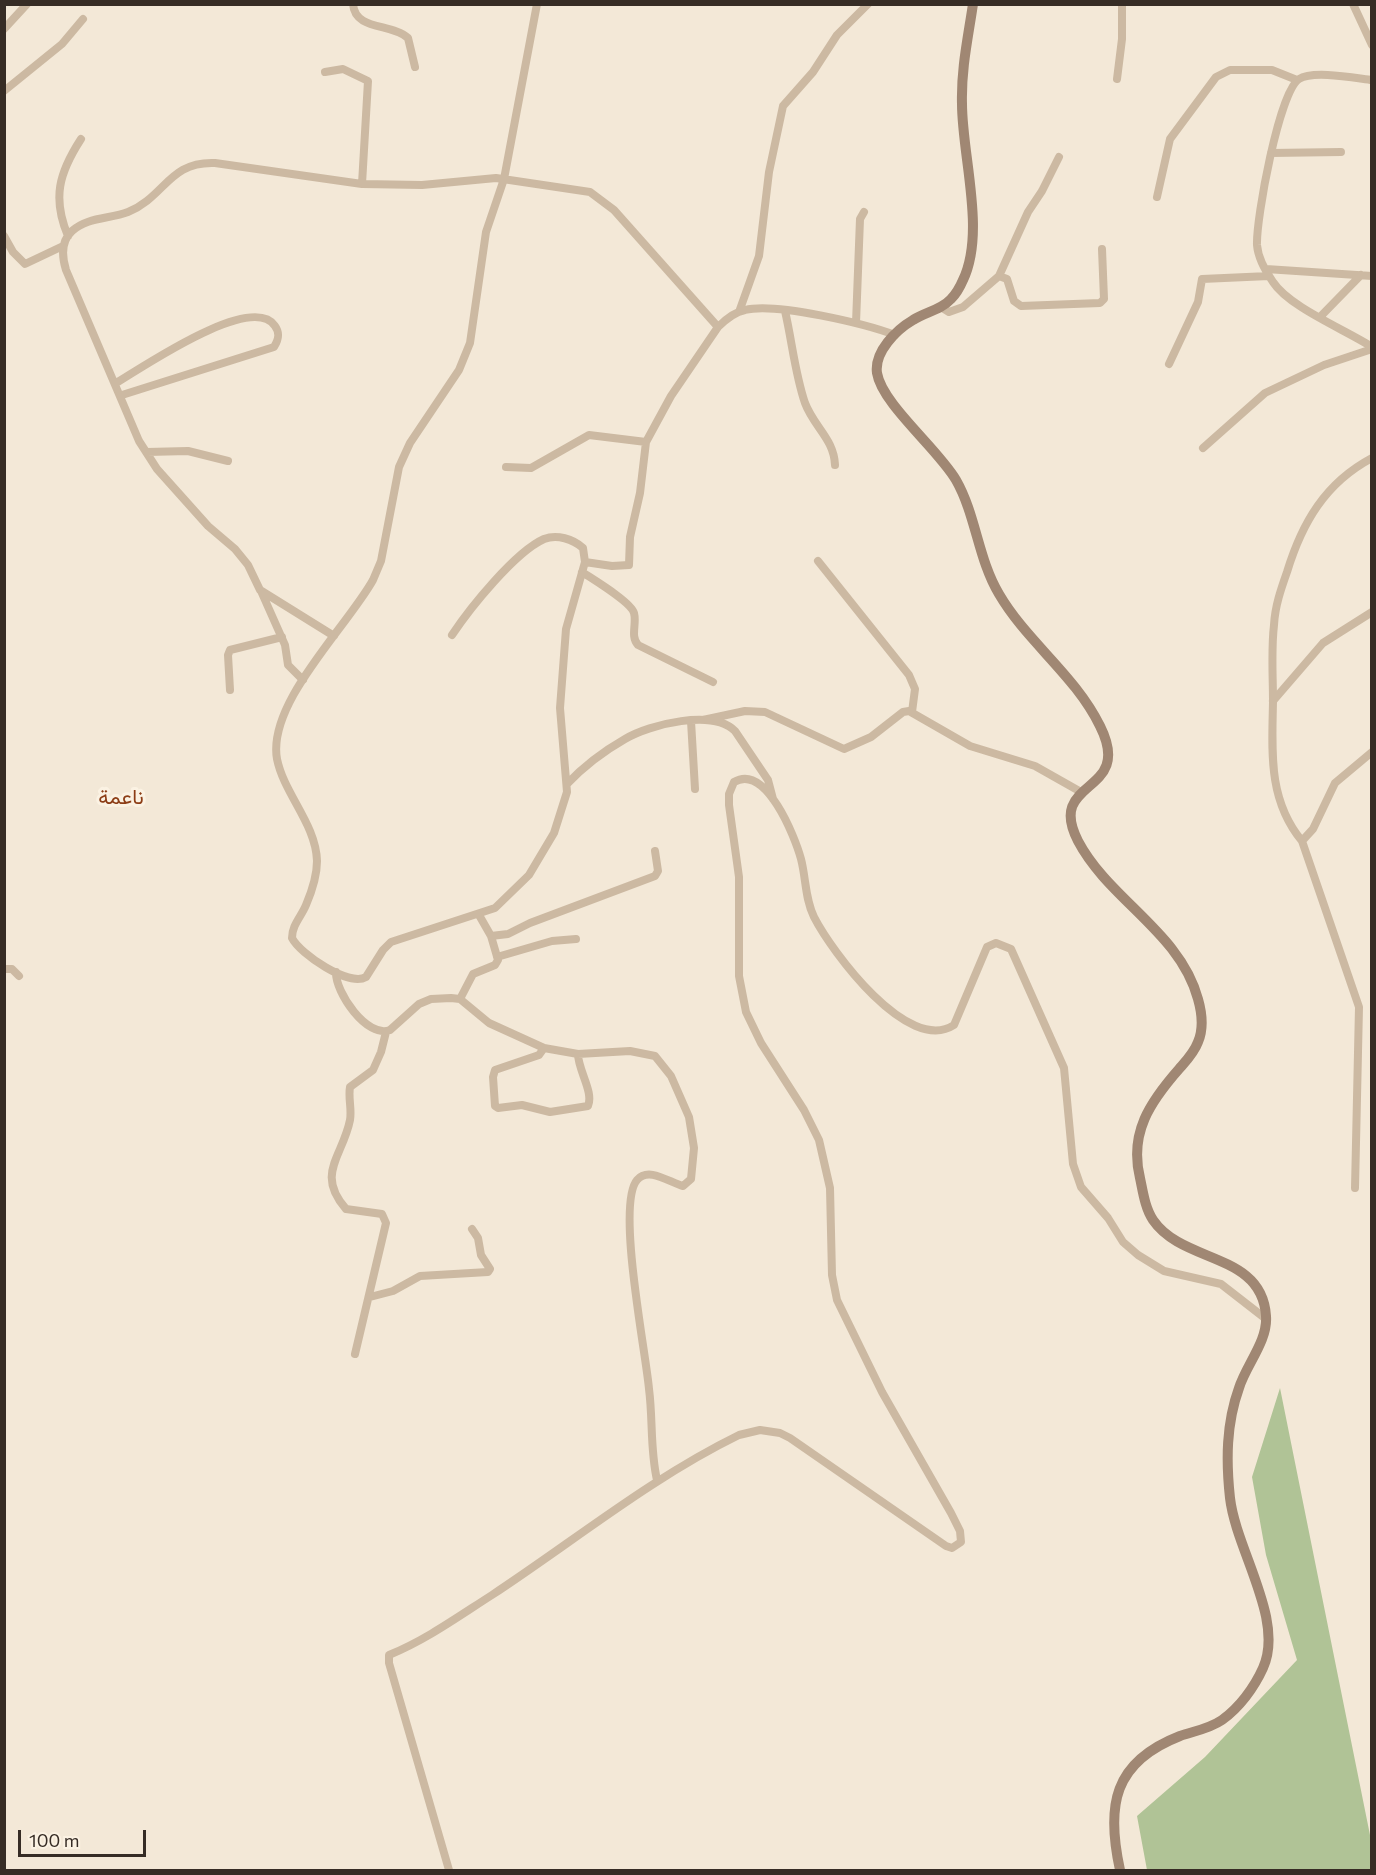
<!DOCTYPE html>
<meta charset="utf-8">
<style>
body{margin:0}
#map{position:relative;width:1376px;height:1875px;overflow:hidden;background:#f3e8d7;font-family:Commissioner,sans-serif}
canvas{display:block}
.frame{position:absolute;inset:0;border:6px solid #362c25;pointer-events:none}
.scale{position:absolute;left:18px;top:1830px;width:128px;height:27px;box-sizing:border-box;border:3px solid #362c25;border-top:0;padding-left:8px;font-size:18px;line-height:21px;white-space:nowrap;color:#362c25;-webkit-text-stroke:4px #fbf2e3;paint-order:stroke}
</style>
<div id="map">
<canvas width="1376" height="1875"></canvas>
<div class="frame"></div>
<div class="scale">100 m</div>
</div>
<script>
const ctx = document.querySelector('canvas').getContext('2d');
ctx.lineJoin = 'round';
function paint(path, color) { ctx.fillStyle = color; ctx.fill(path, 'evenodd'); }
function strokePath(path, color, width, dash) { ctx.strokeStyle = color; ctx.lineWidth = width; ctx.lineCap = dash ? 'butt' : 'round'; ctx.setLineDash(dash || []); ctx.stroke(path); }
function write(font, color, halo, rows, align = 'center') {
  ctx.font = font + ' Commissioner,Vazirmatn,sans-serif'; ctx.lineWidth = 6; ctx.setLineDash([]); ctx.textBaseline = 'middle'; ctx.strokeStyle = halo; ctx.fillStyle = color; for (const [text, x, y, turn = 0] of rows) {
    ctx.save(); ctx.translate(x, y); ctx.rotate((+turn || 0) * Math.PI / 180); ctx.textAlign = isNaN(turn) ? turn : align; if (halo) ctx.strokeText(text, 0, 0); ctx.fillText(text, 0, 0); ctx.restore();
  }
}
paint(new Path2D(`
 M1280,1388l91,452v30h-224l-10,-54 68,-59 92,-97 -31,-105 -14,-78z`), '#b0c396');
strokePath(new Path2D(`
 M353,4c2,27 39,19 55,34l7,29
 M1353,4l19,41
 M4,29l23,-25
 M325,72l18,-3 25,12 -6,103
 M1117,79l5,-40v-35
 M1372,80c-17,-2 -59,-10 -73,-1 -20,13 -43,140 -42,166 1,12 9,27 16,37 16,25 73,48 99,65
 M4,91l58,-47 21,-25
 M1271,153l70,-1
 M1157,197l13,-58 46,-62 14,-7h42l25,10
 M4,236l9,16 12,12 38,-18
 M68,236c-16,-38 -9,-63 13,-97
 M1266,269l106,7
 M999,276l29,-64 14,-21 17,-34
 M941,307l8,5 14,-5 36,-31 8,3 7,22 7,5 79,-3 4,-4 -2,-50
 M785,311c7,30 10,63 20,92 9,24 29,36 30,62
 M739,312l20,-56 10,-84 14,-66 30,-34 24,-37 31,-31
 M1320,317l41,-42
 M856,323l4,-104 4,-7
 M718,327c8,-8 17,-15 27,-17 30,-8 121,14 150,25
 M1169,364l29,-62 4,-23 67,-3
 M116,383c27,-16 136,-91 159,-57 5,7 4,13 -1,21l-152,48
 M1203,448l62,-55 59,-28 48,-16
 M147,452l41,-1 40,10
 M506,467l25,1 58,-33 57,7
 M818,561l91,114 6,14 -3,23
 M582,572c12,8 49,30 52,41 3,11 -4,23 4,32l75,37
 M261,591l24,54 3,20 15,15
 M452,635c18,-27 63,-83 92,-96 13,-5 29,0 39,9l2,14 -19,67 -6,79 7,84 -13,41 -25,42 -34,33 -104,34 -8,8 -17,27c-17,10 -66,-23 -74,-39 0,-13 9,-21 14,-33 6,-14 11,-29 11,-44 -1,-37 -33,-67 -40,-102 -10,-56 70,-132 96,-179l8,-19 18,-94 11,-24 49,-73 11,-27 16,-111 18,-53 33,-175
 M334,636l-74,-46 -12,-25 -13,-16 -27,-23 -51,-57 -18,-28 -73,-171c-4,-13 -6,-28 6,-39 15,-14 38,-12 56,-19 37,-15 41,-51 87,-49l147,21 60,1 74,-7 94,14 24,18 104,117 -47,69 -25,46 -6,51 -10,44 -1,28 -17,1 -27,-4
 M230,690l-2,-35 2,-5 52,-13
 M1273,701l50,-58 49,-31
 M703,720l42,-9 20,1 79,37 27,-12 32,-25 6,-1 61,35 65,20 46,26
 M691,721l4,68
 M567,784c17,-18 37,-33 58,-45 25,-15 88,-30 110,-8l33,49 5,19
 M1302,841l11,-12 22,-46 37,-31
 M491,936l17,-2 22,-11 125,-47 3,-5 -3,-20
 M497,957l55,-16 24,-2
 M4,969h8l7,7
 M336,972c-1,20 31,67 54,58l29,-26 12,-5 20,-1 9,1 29,24 55,25 34,6 52,-3 25,5 16,20 18,41 5,31 -3,31 -8,7c-13,-3 -34,-20 -46,-6 -21,25 9,173 12,209 4,30 1,61 8,91
 M460,999l13,-25 22,-9 3,-5 -7,-24 -12,-21
 M544,1048l-5,7 -44,15 -2,7 2,29 3,2 24,-3 28,7 38,-6c6,-14 -10,-36 -10,-52
 M1355,1188l4,-181 -57,-166c-34,-41 -30,-89 -29,-139 0,-26 -2,-52 1,-77 1,-19 7,-36 13,-53 15,-49 38,-89 85,-114
 M370,1297l23,-6 27,-15 68,-4 2,-3 -9,-14 -3,-17 -6,-9
 M355,1354l31,-131 -4,-9 -36,-5c-31,-35 -3,-53 4,-89 2,-11 -2,-22 0,-33l23,-17 8,-18 5,-20
 M449,1870l-60,-207v-8c37,-15 70,-39 103,-60 82,-54 159,-117 247,-160l21,-5 20,3 10,5 156,108 6,2 9,-6 -1,-11 -9,-18 -69,-121 -45,-92 -5,-25 -2,-87 -11,-48 -15,-30 -43,-67 -15,-31 -7,-36v-99l-10,-72v-11l5,-12c32,-19 61,55 67,77 5,19 4,40 13,58 18,35 94,138 140,108l33,-78 9,-4 15,6 53,119 9,96 8,23 27,31 15,24 15,13 26,16 57,13 45,35`), '#ccb9a2', 8);
strokePath(new Path2D(`
 M973,4c-5,34 -12,65 -11,100 0,52 24,128 1,176 -3,7 -7,14 -12,19 -10,11 -26,13 -38,21 -17,10 -39,32 -36,53 5,31 61,76 79,107 20,35 22,79 43,114 28,48 76,81 101,132 35,70 -55,51 -22,115 31,59 102,91 120,158 4,14 6,29 0,43 -4,11 -12,19 -19,27 -29,33 -50,64 -39,109 3,14 5,30 13,42 30,44 109,32 113,96 2,25 -20,49 -27,72 -13,36 -13,73 -9,110 6,52 55,122 33,170 -9,20 -24,40 -41,52 -13,9 -28,11 -42,16 -67,26 -74,70 -60,134`), '#a08773', 10);
write('21px', '#8c3d16', '#fbf2e3', [
 ["ناعمة",121,797]
]);
</script>
